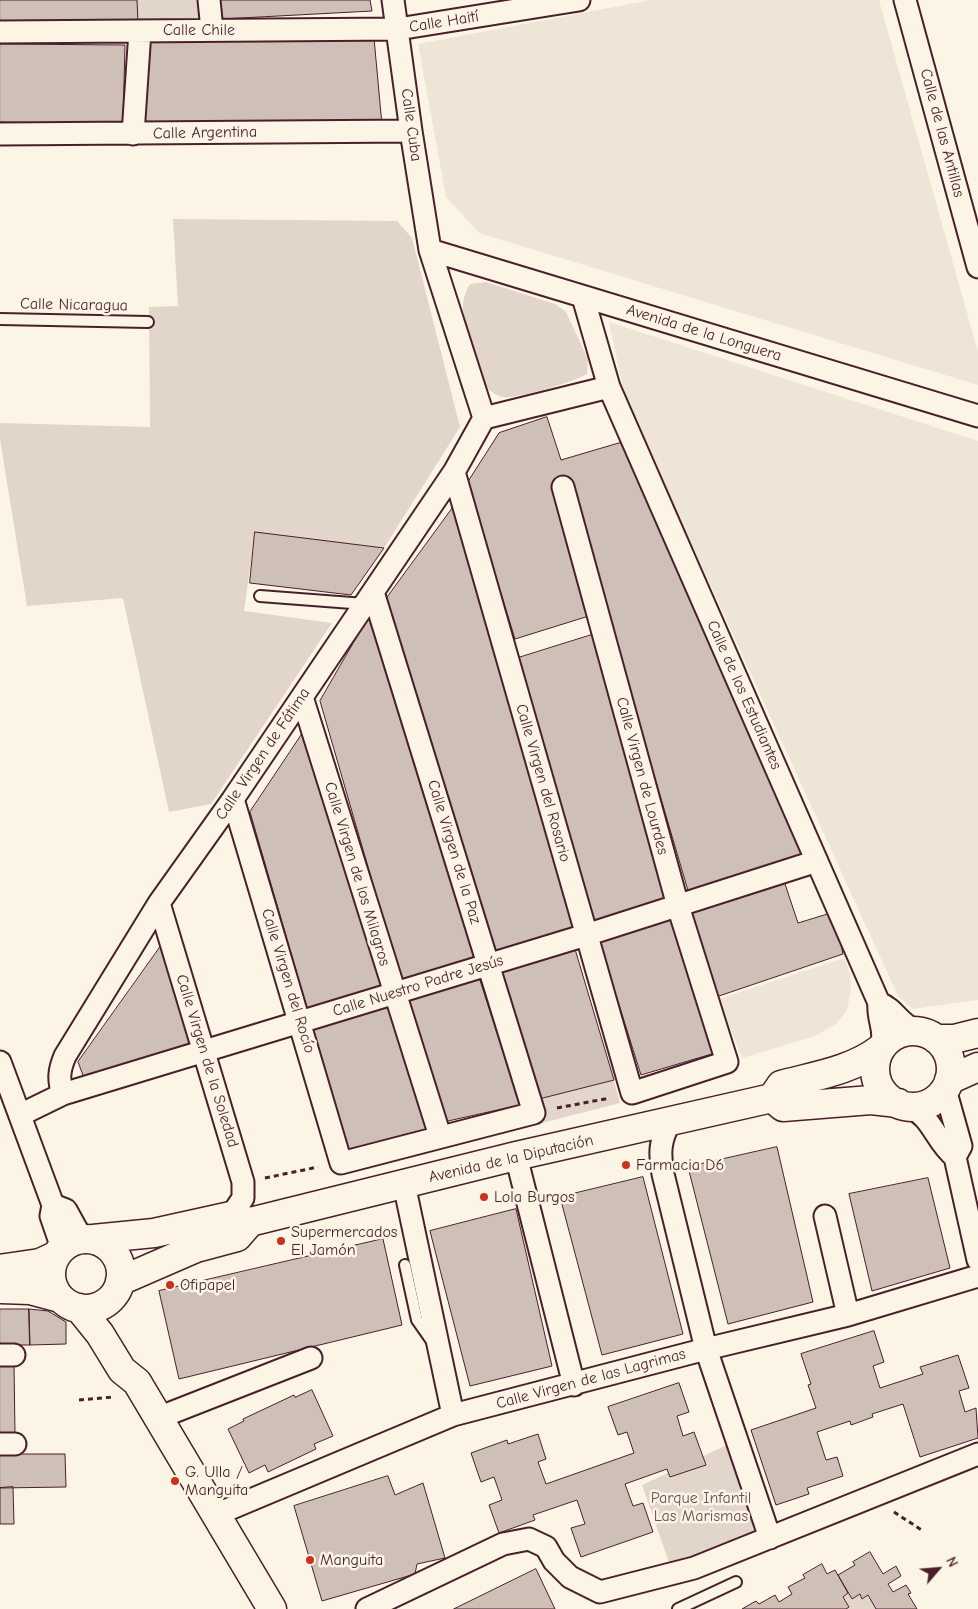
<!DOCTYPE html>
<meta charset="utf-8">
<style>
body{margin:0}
#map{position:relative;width:978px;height:1609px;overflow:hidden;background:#fcf5e5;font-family:"Comic Neue",sans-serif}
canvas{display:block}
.north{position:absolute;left:913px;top:1544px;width:50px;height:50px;-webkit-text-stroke:4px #fcf5e5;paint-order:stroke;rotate:63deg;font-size:14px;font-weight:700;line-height:20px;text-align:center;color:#4a1f2b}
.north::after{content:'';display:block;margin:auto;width:18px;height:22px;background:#4a1f2b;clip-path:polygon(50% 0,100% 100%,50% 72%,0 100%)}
</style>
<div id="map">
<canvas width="978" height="1609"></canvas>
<div class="north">N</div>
</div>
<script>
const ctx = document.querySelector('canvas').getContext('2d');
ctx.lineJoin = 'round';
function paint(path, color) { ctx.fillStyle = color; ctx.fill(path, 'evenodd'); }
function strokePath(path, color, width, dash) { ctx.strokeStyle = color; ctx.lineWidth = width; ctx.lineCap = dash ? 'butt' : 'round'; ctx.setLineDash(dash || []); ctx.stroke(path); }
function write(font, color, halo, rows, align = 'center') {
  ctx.font = font + ' "Comic Neue",sans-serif'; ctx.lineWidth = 5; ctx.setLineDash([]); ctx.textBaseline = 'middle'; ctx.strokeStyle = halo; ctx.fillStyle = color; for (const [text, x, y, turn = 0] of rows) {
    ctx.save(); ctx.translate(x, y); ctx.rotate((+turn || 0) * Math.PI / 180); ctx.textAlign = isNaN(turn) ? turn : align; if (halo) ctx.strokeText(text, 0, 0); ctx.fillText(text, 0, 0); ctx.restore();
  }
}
paint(new Path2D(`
 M651,0h228l99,352v33l-499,-152 -33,-36 -28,-153z
 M609,322l369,119v559l-65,9 -15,-13 -273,-598z
 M844,958l6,15 1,18 -4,19 -11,14 -21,12 -73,22 -23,-59z`), '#eee5d7');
paint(new Path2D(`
 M137,0h61l2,21 -62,2z
 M173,219l224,2 15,17 48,189 -76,121 -129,-15 -11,78 88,12 -121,181 -42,8 -46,-214 -96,8 -27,-167v-16l150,4 -1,-120 29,-1z
 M486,282l69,22 11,8 22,47 -1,15c-14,8 -69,25 -85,23 -3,-1 -11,-5 -13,-7 -7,-9 -26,-69 -26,-81 0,-10 2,-16 7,-25z
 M614,1080l6,23 -78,20 -7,-23z
 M731,1443l36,87 -96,38 -29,-83z
 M848,1593l4,6 8,-5 3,5 5,-4 8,14h-30l3,-2 -6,-10z`), '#e2d5ca');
const building = new Path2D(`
 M0,0h137l1,23 -138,1z
 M220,0h150l2,11 -150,8z
 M374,38l8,87 -239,2 5,-86z
 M0,44l125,1 -2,79 -123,-2z
 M547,417l14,43 61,-18 185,414 -118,38 -122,-415 -14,4 39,132 -77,24 -48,-156 32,-50z
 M454,506l122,422 -85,27 -105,-356z
 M255,532l129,16 -33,47 -101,-12z
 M372,611l102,346 -73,24 -81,-280z
 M598,633l75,269 -80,24 -75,-268z
 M306,728l76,257 -75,23 -57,-196z
 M785,884l13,39 36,-11 9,42 -127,43 -24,-84z
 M673,917l42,136 -74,22 -42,-134z
 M163,943l31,101 -110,34 -6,-16z
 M575,949l39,131 -79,20 -38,-127z
 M479,977l41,128 -81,18 -38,-123z
 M391,1002l38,131 -84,25 -39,-131z
 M777,1147l36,155 -85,22 -40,-157z
 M643,1177l40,157 -81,21 -42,-158z
 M928,1178l22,90 -78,23 -23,-97z
 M516,1209l36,157 -82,20 -40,-155z
 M383,1239l19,86 -223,54 -20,-88z
 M0,1309h29l1,36h-30z
 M29,1309l19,2 18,11v22l-36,1z
 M874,1331l10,31 -11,4 7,22 43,-14 -3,-7 38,-12 11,33 -10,3 6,21 11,-4 2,30 -58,19 -17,-53 -31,10 1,3 -22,8 -1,-4 -33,11 9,28 11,-3 6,19 -36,12 2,6 -33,11 -25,-75 65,-22 -8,-23 3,-1 -10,-30z
 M0,1365h14l1,69h-15z
 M679,1383l10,29 -12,4 6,20 11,-4 12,33 -36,12 -3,-8 -42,15 8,22 10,-3 10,29 -72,25 -10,-29 14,-4 -8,-24 -44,15 2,5 -36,13 -10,-28 13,-5 -8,-23 -13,5 -10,-29 36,-13 1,4 30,-10 8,25 -8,3 8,22 88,-31 -7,-21 -9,3 -10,-28z
 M312,1390l21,46 -19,8 2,5 -48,23 -3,-7 -16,8 -21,-44 16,-8 -1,-2 51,-24 1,2z
 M0,1454h65l1,33 -66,1z
 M388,1476l7,19 28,-12 22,75 -28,6 -2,10 -93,27 -28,-95z
 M13,1487l1,37h-14v-36z
 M870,1552l13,22 13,-8 5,10 -13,8 5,8 13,-7 5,8 -3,1 9,15h-41l-8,-14 -6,4 -2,-5 -8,5 -14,-24 17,-10 -2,-3z
 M822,1564l5,10 8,-4 13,23 -5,4 6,10 -3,2h-104l14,-8 3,3 16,-9 4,7 13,-8 -4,-7 17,-9 -2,-3z
 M536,1569l19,40h-101z`);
paint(building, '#cfc0b7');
strokePath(building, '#4a1f2b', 1);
const lane = new Path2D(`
 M0,319l148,3
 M260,596l105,8
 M405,1265l12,55 14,20
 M678,1609l58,-27`);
const street = new Path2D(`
 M209,0l3,30
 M393,0l18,131 19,119 54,168 125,-31 -26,-90
 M905,0l73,267
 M0,32l398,-3 181,-29
 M0,134l411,-3
 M133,134l7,-103
 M430,250l548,166
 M609,387l270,616c-2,15 7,27 3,43
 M454,472l178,621 95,-31 -49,-156 -115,-419
 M302,697l138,439
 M233,799l108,364 193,-50 -161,-521
 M159,903l84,279v16l-12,18
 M879,1003c16,6 20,21 37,28
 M0,1062l53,143 -2,11 11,32
 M945,1089l16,57 -6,11 23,103
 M63,1094c-5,-14 -4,-24 2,-38l94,-153 74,-104 221,-327 30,-54
 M908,1106c25,11 27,35 47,51
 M20,1115l43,-21 523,-159 231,-74
 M670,1122c-10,18 -11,31 -7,52l43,175 64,189
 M516,1156l58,229
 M404,1184l49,231
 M53,1205l13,5 16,29
 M825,1216l23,99
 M0,1355h14
 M158,1418l153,-60
 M0,1444h15
 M215,1515l238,-100 253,-66 142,-34 130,-39
 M367,1609l136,-65 26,-5 17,8 8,14 16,16 30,15 94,-24 284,-114`);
const secondary = new Path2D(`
 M875 1069a38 38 0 1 1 76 0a38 38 0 1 1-76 0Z
 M936,1039h18l24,-6
 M949,1080l29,-13
 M772,1098l11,9 88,-7 27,3
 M51 1274a35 35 0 1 1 70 0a35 35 0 1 1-70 0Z
 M93,1239l61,-6 77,-17 19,6 266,-66 256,-58 9,-13c33,-9 70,-14 99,-36
 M0,1269l40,-6 15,-7
 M120,1281l76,-33 41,-11 13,-15
 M0,1289l30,1 30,8
 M79,1308l21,26 22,36 15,12 135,227`);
strokePath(lane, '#4a1f2b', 14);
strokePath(street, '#4a1f2b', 25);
strokePath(secondary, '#4a1f2b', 31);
strokePath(new Path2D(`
 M557,1108l53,-10
 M265,1178l53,-11
 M79,1400l34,-3
 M894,1512l29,19`), '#4a1f2b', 3, [5, 4]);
strokePath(lane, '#fcf5e5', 10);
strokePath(street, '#fcf5e5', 21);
strokePath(secondary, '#fcf5e5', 28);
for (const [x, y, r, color] of [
 [626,1165,5,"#c8321e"],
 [484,1197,5,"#c8321e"],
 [281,1241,5,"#c8321e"],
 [170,1285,5,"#c8321e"],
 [175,1481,5,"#c8321e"],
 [310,1560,5,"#c8321e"]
]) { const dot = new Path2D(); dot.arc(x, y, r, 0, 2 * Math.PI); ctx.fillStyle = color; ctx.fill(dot); strokePath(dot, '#fcf5e5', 2); }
write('16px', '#4a1f2b', '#fcf5e5', [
 ["Calle Haití",444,22,-9],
 ["Calle Chile",199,30],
 ["Calle Cuba",411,125,82],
 ["Calle Argentina",205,133,-1],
 ["Calle de las Antillas",942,133,75],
 ["Calle Nicaragua",74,305,1],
 ["Avenida de la Longuera",704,333,17],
 ["Calle de los Estudiantes",744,695,66],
 ["Calle Virgen de Fátima",263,754,-56],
 ["Calle Virgen de Lourdes",642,776,75],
 ["Calle Virgen del Rosario",543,783,74],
 ["Calle Virgen de la Paz",454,852,73],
 ["Calle Virgen de los Milagros",357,874,73],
 ["Calle Virgen del Rocío",288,981,73],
 ["Calle Nuestro Padre Jesús",418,986,-17],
 ["Calle Virgen de la Soledad",207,1061,73],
 ["Avenida de la Diputación",511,1159,-13],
 ["Calle Virgen de las Lagrimas",591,1379,-15]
]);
write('16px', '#4a1f2b', '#fcf5e5', [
 ["Farmacia D6",636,1165],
 ["Lola Burgos",494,1197],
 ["Supermercados",291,1232],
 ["El Jamón",291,1250],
 ["Ofipapel",180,1285],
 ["G. Ulla /",185,1472],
 ["Manguita",185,1490],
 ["Manguita",320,1560]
], 'left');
write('16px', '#704c53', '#fcf5e5', [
 ["Parque Infantil",701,1498],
 ["Las Marismas",701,1516]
]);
</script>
